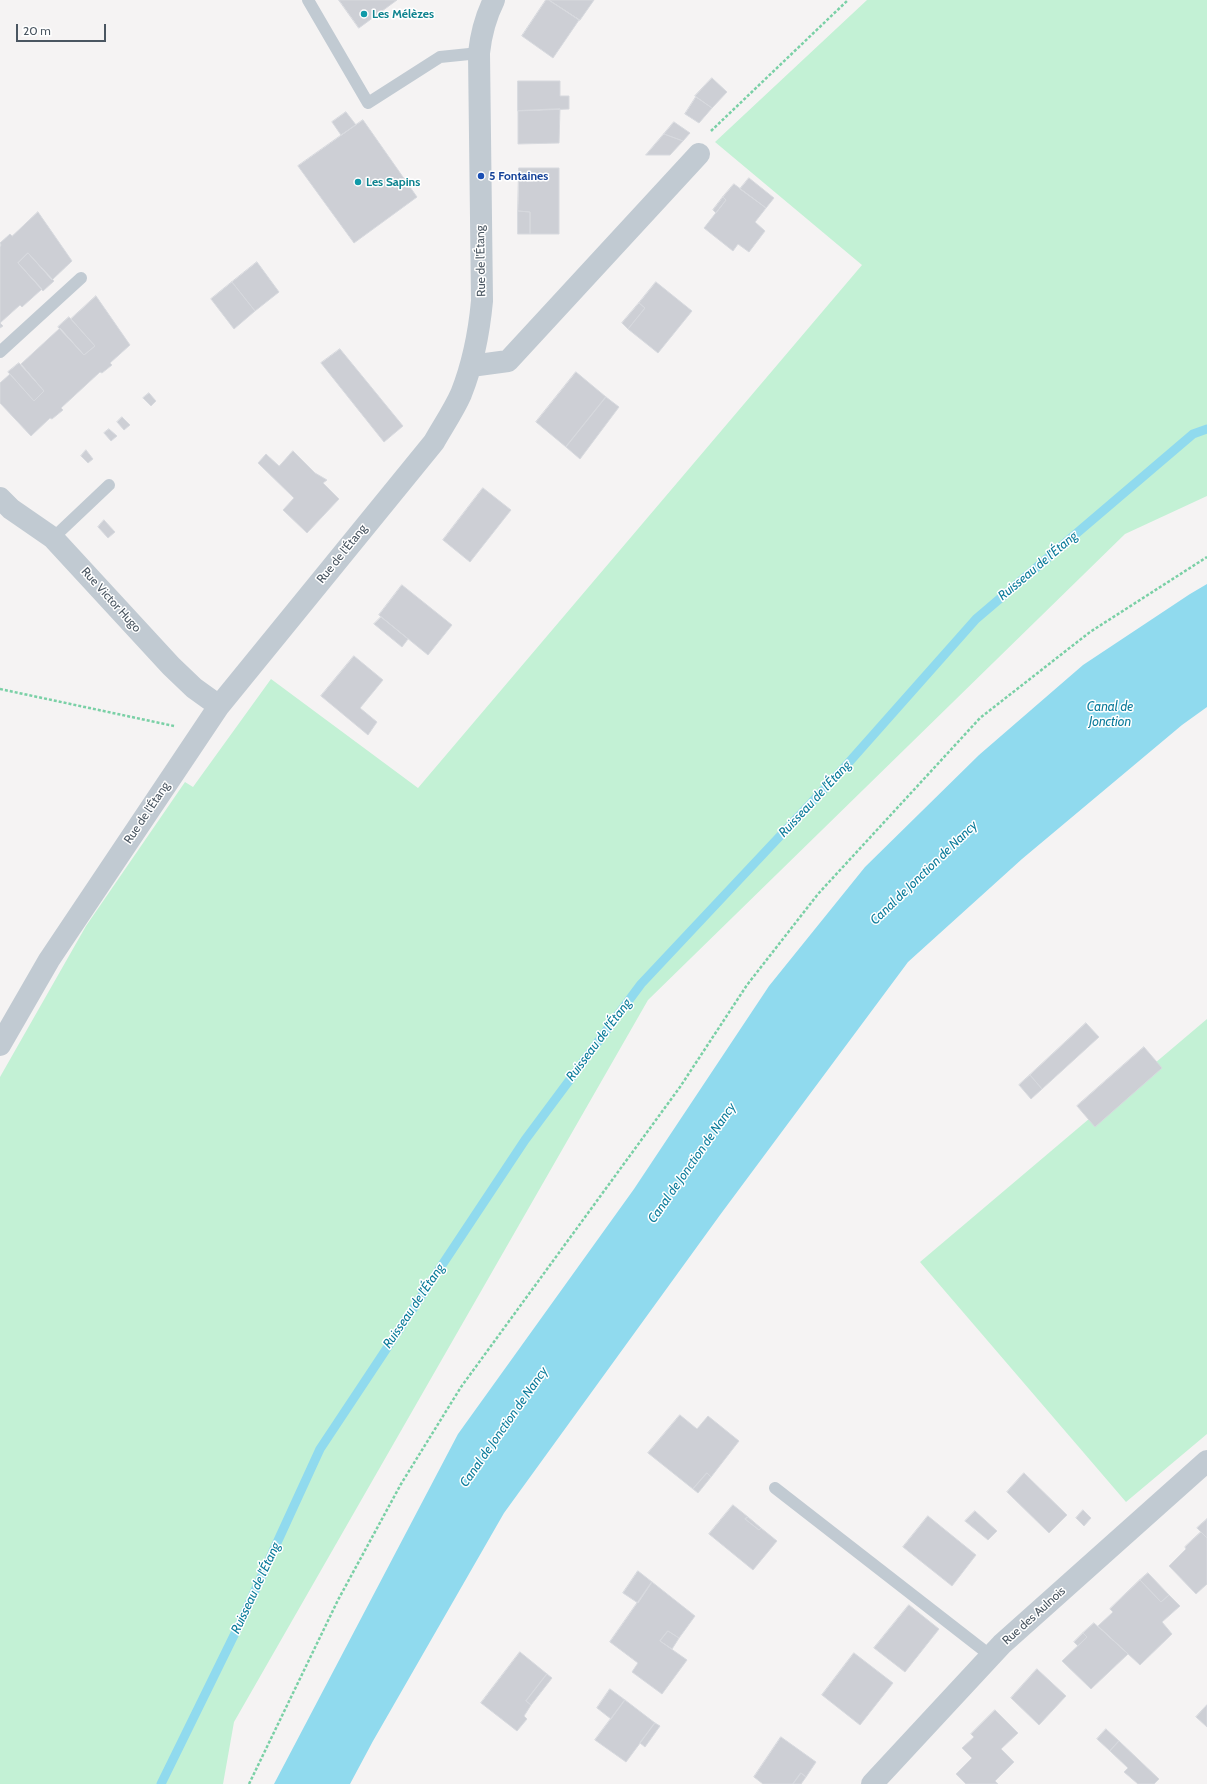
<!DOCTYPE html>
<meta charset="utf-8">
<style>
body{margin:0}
#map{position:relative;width:1207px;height:1784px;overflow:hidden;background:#f5f3f3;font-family:Cabin,sans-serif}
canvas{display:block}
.scale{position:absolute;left:16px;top:24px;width:90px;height:18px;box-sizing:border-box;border:2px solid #4a5661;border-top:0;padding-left:5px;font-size:12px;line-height:14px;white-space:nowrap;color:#4a5661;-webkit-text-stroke:3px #fff;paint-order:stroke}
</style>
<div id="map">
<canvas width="1207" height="1784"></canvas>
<div class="scale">20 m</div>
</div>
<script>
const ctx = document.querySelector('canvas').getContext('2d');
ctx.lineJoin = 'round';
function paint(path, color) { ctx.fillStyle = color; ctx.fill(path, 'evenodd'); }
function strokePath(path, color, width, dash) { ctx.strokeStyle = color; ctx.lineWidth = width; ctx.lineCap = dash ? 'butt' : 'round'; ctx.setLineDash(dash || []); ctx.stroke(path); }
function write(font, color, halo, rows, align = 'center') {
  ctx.font = font + ' Cabin,sans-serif'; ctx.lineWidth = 3; ctx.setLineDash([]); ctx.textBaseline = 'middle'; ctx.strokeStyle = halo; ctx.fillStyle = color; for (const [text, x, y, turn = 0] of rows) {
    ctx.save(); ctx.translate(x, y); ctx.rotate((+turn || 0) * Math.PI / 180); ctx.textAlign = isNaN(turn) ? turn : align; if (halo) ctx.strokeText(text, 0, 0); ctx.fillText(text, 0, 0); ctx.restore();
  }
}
paint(new Path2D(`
 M867,0h340v496l-82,38 -477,466 -414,722 -11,62h-223v-707l86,-151 99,-144 8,5 78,-108 147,109 444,-523 -147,-123z
 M1207,1019v415l-81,68 -206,-240z`), '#c3f1d5');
paint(new Path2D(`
 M1207,584v123l-25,18 -160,134 -114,103 -188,253 -216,298 -131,228 -23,43h-76l184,-350 176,-245 135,-203 96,-119 114,-112 104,-90 107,-71z`), '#90daee');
strokePath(new Path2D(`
 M161,1784l81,-165 78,-170 205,-309 116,-156 202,-215 133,-150 217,-185 14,-5`), '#90daee', 9);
const building = new Path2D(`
 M339,0h58l-38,28z
 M546,0h3l30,20 -26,38 -31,-22z
 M549,0h45l-14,20z
 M712,78l15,14 -15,16 -17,-12z
 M518,81h42v15h9v13l-51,2z
 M696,97l16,11 -13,15 -14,-9z
 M560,109l-1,34 -41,1v-33z
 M346,112l10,13 -15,10 -9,-13z
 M363,120l54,77 -63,46 -56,-77z
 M674,122l16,11 -7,8 -19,-7z
 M664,134l19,7 -13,14h-24z
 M519,168h40v66h-29v-22l-12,-1z
 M749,178l25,20 -8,10 -26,-19z
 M734,184l32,24 -11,14 10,9 -16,21 -11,-8 -5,7 -29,-23 22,-28 -3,-3z
 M723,197l3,3 -10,13 -3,-3z
 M518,211l12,1v22h-12z
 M38,212l34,49 -20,19 -24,-27 -10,10 24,26 -20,18 -2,-2 -20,18 3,3 -3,2v-81l1,-2 -1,-2 10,-9 2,2z
 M28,253l26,28 -11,10 -25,-28z
 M257,262l22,30 -24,19 -23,-29z
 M232,282l23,29 -21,18 -23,-30z
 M656,282l36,29 -34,42 -30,-24 17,-21 -6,-5z
 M96,296l34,49 -20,18 2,2 -10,8 -2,-1 -39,36 2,2 -11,9 -2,-1 -19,18 -31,-33v-20l10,-9 24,27 10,-10 -23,-27 39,-36 24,27 11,-9 -24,-27z
 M639,303l6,5 -17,21 -6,-6z
 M69,317l26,29 -11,9 -26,-28z
 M340,349l63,77 -19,16 -63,-79z
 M19,363l25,28 -10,10 -26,-29z
 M576,372l30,25 -40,50 -30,-25z
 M149,393l7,8 -5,5 -8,-8z
 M606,397l13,10 -39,52 -14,-12z
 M122,417l8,8 -6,5 -7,-8z
 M109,429l8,7 -6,5 -7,-8z
 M86,450l7,9 -5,4 -7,-7z
 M293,451l22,22 12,7 -4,3 16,16 -32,34 -24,-23 11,-12 -36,-35 8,-9 13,12z
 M483,488l28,22 -41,52 -27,-22z
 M104,520l11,12 -7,6 -10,-11z
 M402,585l50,40 -24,30 -49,-40z
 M381,617l27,22 -6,8 -28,-23z
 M354,656l29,24 -23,28 17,14 -9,13 -47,-39z
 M1086,1023l13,14 -57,52 -12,-14z
 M1144,1047l18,21 -67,59 -18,-21z
 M1030,1075l12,14 -11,10 -12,-14z
 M680,1415l17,14 11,-13 31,25 -28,36 -4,-4 -14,16 -45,-36z
 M707,1473l4,4 -13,16 -5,-4z
 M1024,1473l43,42 -18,18 -42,-41z
 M733,1505l15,12 -3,2 14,11 2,-2 16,13 -24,29 -44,-36z
 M1083,1510l8,8 -7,8 -8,-8z
 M975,1511l22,20 -9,9 -23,-19z
 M928,1516l48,39 -24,31 -49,-39z
 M748,1517l13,11 -2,2 -14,-11z
 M1207,1519v19l-10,-10z
 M1201,1532l6,6v46l-11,10 -27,-28 17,-17 -1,-2z
 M638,1571l14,11 -14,21 -15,-10z
 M1148,1573l21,22 -8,7 -21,-22z
 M1140,1580l21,22 8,-7 11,11 -18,16 10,12 -32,31 -42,-39 15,-14 -3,-3z
 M652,1582l43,34 -16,22 -11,-7 -8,10 27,19 -25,34 -30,-22 6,-9 -28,-21z
 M909,1605l30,24 -34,43 -31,-24z
 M1094,1623l34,31 -37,35 -29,-28 25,-24 -4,-4z
 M668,1631l11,7 -7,11 -12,-8z
 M1083,1633l4,4 -9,9 -4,-4z
 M520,1652l27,22 -21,27 5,4 -7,11 3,3 -10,12 -36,-28z
 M854,1653l39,30 -33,42 -38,-30z
 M1037,1669l29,27 -27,29 -28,-27z
 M547,1674l5,4 -21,27 -5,-4z
 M610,1689l15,11 -14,19 -14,-11z
 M625,1700l30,23 -29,39 -31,-22z
 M1207,1705v22l-11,-10z
 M995,1710l23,23 -17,16 13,13 -19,19 3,3h-32l-10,-10 16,-16 -10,-10 12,-11 -3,-3z
 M655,1723l5,3 -15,21 -5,-4z
 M1106,1729l13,12 -9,10 -13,-12z
 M781,1737l35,25 -10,15 -5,-4 -8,11h-30l-9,-7z
 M1119,1741l40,38 -5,5h-16l-14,-12 4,-4 -18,-17z
 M801,1773l5,4 -5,7h-8z`);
paint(building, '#cdcfd5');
strokePath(building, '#d7d9de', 1);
strokePath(new Path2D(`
 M711,131l137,-131
 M0,689l174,37
 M249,1784l89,-184 63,-116 60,-97 219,-300 67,-102 71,-91 162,-176 110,-86 117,-75`), '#7ad0a6', 2.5, [3, 2]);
strokePath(new Path2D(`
 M308,0l60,103 72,-46 39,-4
 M0,352l81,-74
 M53,538l56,-53
 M775,1488l216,168`), '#c1cad2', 12);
strokePath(new Path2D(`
 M471,366l37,-5 191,-207
 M0,498l11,11 42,29 118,128 23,22 25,18
 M0,1045l49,-85 170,-254 215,-264c9,-16 20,-32 27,-48 12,-30 18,-61 21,-93l-3,-248c2,-19 6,-35 15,-53
 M872,1784l130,-140 205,-183`), '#c1cad2', 22);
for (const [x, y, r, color] of [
 [364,14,4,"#0f9aa8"],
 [481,176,4,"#1a4fb4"],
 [358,182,4,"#0f9aa8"]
]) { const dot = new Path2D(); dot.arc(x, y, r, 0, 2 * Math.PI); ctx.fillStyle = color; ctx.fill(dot); strokePath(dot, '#fff', 1.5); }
write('bold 12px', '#0d838f', '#fff', [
 ["Les Mélèzes",372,14],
 ["Les Sapins",366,182]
], 'left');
write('bold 12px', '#164399', '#fff', [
 ["5 Fontaines",489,176]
], 'left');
write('12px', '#4a5661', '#fff', [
 ["Rue de l'Étang",481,261,-91],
 ["Rue de l'Étang",342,554,-51],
 ["Rue Victor Hugo",111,600,48],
 ["Rue de l'Étang",147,813,-56],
 ["Rue des Aulnois",1034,1616,-42]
]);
write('italic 13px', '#0c7c9b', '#fff', [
 ["Ruisseau de l'Étang",1038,566,-40],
 ["Canal de",1110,707],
 ["Jonction",1110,722],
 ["Ruisseau de l'Étang",815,799,-47],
 ["Canal de Jonction de Nancy",924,873,-44],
 ["Ruisseau de l'Étang",599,1040,-53],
 ["Canal de Jonction de Nancy",692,1163,-55],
 ["Ruisseau de l'Étang",414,1306,-56],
 ["Canal de Jonction de Nancy",504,1427,-55],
 ["Ruisseau de l'Étang",256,1588,-65]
]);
</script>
